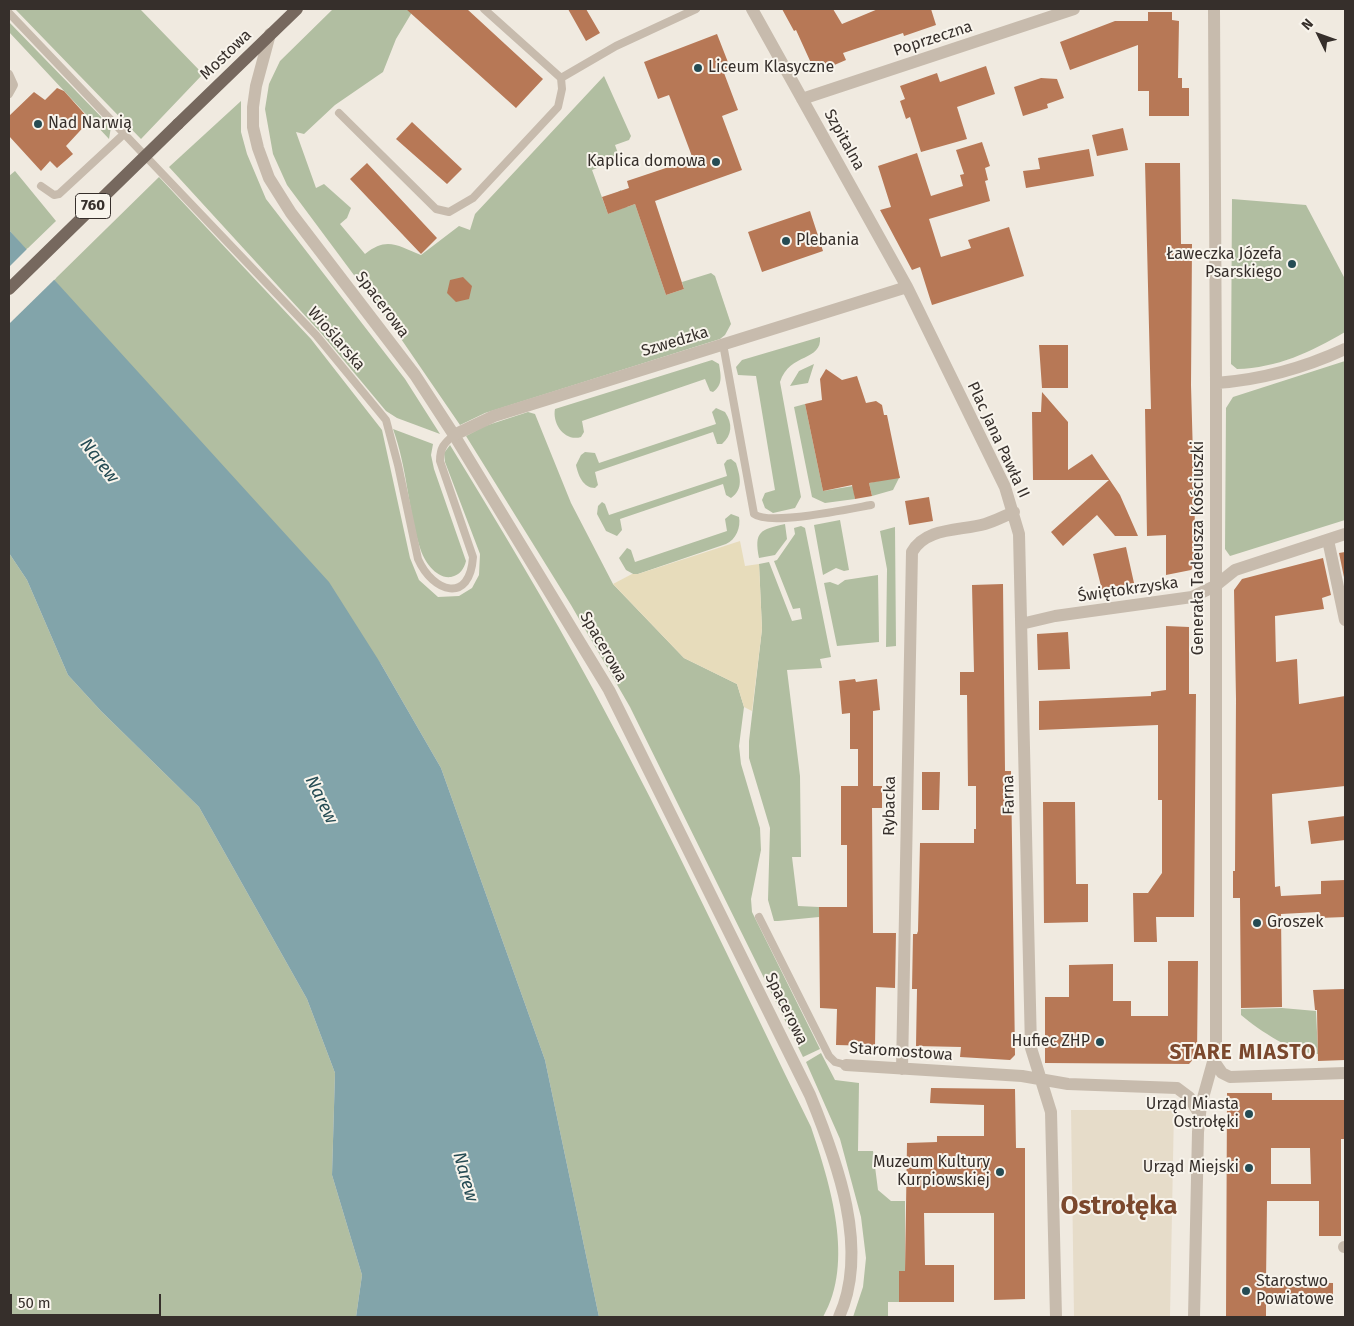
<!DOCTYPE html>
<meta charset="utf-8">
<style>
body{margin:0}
#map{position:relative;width:1354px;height:1326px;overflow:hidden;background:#f0eae0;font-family:"Fira Sans",sans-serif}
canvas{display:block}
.frame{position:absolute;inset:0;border:10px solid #362f2b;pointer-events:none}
.north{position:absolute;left:1294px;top:10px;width:50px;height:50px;-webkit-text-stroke:4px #f8f4ec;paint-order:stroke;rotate:312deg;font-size:14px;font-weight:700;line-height:20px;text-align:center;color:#362f2b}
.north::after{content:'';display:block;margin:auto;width:18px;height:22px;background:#362f2b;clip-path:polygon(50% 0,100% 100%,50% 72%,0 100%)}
.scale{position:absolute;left:10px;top:1294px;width:151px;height:22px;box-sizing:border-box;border:2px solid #362f2b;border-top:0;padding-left:6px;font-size:15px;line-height:18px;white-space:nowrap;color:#362f2b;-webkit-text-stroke:4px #f8f4ec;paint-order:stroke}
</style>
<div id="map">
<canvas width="1354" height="1326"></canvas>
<div class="frame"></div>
<div class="north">N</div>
<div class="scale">50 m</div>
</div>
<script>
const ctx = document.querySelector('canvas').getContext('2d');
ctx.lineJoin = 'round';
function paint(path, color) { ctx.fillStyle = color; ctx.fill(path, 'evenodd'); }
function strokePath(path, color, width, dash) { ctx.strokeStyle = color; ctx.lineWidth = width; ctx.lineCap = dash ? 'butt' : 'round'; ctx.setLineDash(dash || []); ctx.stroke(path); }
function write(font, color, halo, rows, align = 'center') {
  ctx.font = font + ' "Fira Sans",sans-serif'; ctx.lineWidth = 4; ctx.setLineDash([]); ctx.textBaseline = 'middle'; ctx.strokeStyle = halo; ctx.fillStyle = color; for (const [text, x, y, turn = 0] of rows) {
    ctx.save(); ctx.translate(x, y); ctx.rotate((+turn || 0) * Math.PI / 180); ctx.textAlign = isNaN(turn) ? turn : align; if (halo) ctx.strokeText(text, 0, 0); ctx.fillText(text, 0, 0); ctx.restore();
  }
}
paint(new Path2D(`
 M15,9h125l63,65 -62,65z
 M333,9h81l-18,30 -13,33 -48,33 -31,29 -8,-2 20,56 8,-4 27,24 -4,10 -7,6 25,30c22,-18 33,-8 56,1l38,-29 11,4 5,-16 129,-138 27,60 -2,4 -14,5 5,14 -28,11 16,44 15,-6 -5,-16 3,-2 6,17 8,-3 31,91 18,-6 -2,-7 29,-9 4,3 16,48 -6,11 -5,4 -235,74 -25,12 -63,-92 -110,-148 -14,-31 -8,-45 4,-25 11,-23z
 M9,22l102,105 -2,12 -100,-107z
 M241,101v31l6,22 19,45 139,180 35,55 -43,-16 -11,-7 -65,-78 -152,-166z
 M15,171l41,50 -30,29 -17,-20v-54z
 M159,177l152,162 71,91 28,128 9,22 19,17 21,-1 13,-8 7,-13 1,-21 -35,-92 -1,-9 6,-8c49,80 98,161 143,244 78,143 146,292 218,438 19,57 44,135 12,190h-224l-54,-257 -104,-292 -60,-104 -327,-384z
 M1232,199l74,6 39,74v53c-34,20 -68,36 -108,37l-6,-5z
 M820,337c2,25 -30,15 -40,45l21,115 -6,11 -22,5 -8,-5 -3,-8 3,-7 10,-3 -19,-114 -18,-1 -2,-8 6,-7z
 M712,360l7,4c2,12 4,21 -6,28l-3,-1 -5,-12 -123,42 2,11 -3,5c-16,5 -29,-13 -26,-28z
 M1345,361v159l-115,36 -5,-7 1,-141 7,-11z
 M814,364l-6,19 -18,3 9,-15z
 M805,404l18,87 30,-5 2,13 -30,4 -13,-6 -18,-90z
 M716,408l9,4c8,12 7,23 -3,32h-5l-4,-12 -118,40 3,13 -3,3c-12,0 -17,-13 -19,-23l5,-10 4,-3 10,1 4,10 117,-39 -4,-12z
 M528,412l7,2 36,89 42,81 71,74 53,26 7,23 -5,39 2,18 19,64 1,22 -10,49 1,13 68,137 -17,8 -173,-350 -59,-102 -105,-169 19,-10z
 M393,429l40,15 -2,11 3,14 32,92c-2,8 -6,14 -15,16 -15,2 -27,-16 -31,-29 -12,-39 -13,-81 -27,-119z
 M731,459l5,4c4,13 8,26 -5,35l-5,-3 -3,-11 -103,35 2,11 -5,6 -11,-5 -9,-17 1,-8 4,-4 3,2 4,11 118,-39 -3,-12 3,-4z
 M900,476l-7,14 -21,6 -3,-13z
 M731,514l8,3c2,10 -3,23 -13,27l-91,31 -9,-5 -7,-12 8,-10 4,2 4,12 92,-31 -2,-12z
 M840,520l9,50 -5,1 -8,-3 -13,7 -9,-50z
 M785,524l2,15 -12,16 -16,3c-5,-27 1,-28 26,-34z
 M801,526l4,2 26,129 -11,2 2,9 -35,2 13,106 1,81h-9l6,49 21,1v10l-41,4h-4l-6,-21 2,-72 -21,-70v-17l13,-112 -3,-65 10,-2 23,59 10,-2 -2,-11 -7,1 -19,-48 3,-1 18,-26 -1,-6z
 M895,527l1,119 -10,1 1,-78 -7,-38z
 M9,553l18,27 41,95 33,36 98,96 108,192 28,74 -3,102 30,100 -6,42h-347z
 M878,575l1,67 -42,4 -13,-63 6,-1 8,3 7,-5z
 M1282,1008l34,3 2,43c-25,-1 -58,-23 -77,-39v-6z
 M821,1053l14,27 24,3 -1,68h15l5,39 13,11h14v70h-6v31h-11v15h-35l10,-30 3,-29 -5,-41 -21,-78 -34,-77z`), '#b1bea1');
paint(new Path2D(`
 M740,541l5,25 14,-2 3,65 -10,82 -8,-4 -7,-23 -53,-26 -71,-74 19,-10h6z`), '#e7dcbb');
paint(new Path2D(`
 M1071,1110h103l-4,207h-96z`), '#e6dcc9');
paint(new Path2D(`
 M9,230l320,352 52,82 60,104 104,292 54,257h-243l6,-42 -30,-100 3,-102 -28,-74 -108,-192 -98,-96 -33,-36 -41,-95 -18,-27z`), '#82a4aa');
paint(new Path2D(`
 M28,248l28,30 -47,46v-57z`), '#f0eae0');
paint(new Path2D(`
 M406,9h61l76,70 -27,29z
 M568,9h18l14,24 -14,8z
 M782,9h51l9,15 36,-15h53l5,16 -32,11 -1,-3 -60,20 3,7 -28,12 -5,-10 -2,1 -15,-33 -2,1z
 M1148,12h24v8l7,1 -1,57h4v10h7v28h-40v-25h-11v-46l-68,25 -10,-28 55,-21h33z
 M717,34l14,36 -7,3 14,37 -16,6 20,54 -87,31 29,88 -18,6 -31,-91 -27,10 -6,-17 27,-9 -2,-7 66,-22 -24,-64 -11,4 -14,-37z
 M986,66l9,28 -38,13 10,32 -46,13 -11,-35 -4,2 -6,-18 5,-2 -5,-13 37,-13 3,9z
 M1041,78l16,1 7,19 -17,6 1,4 -25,8 -9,-29z
 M57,88l7,3 26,29 -24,26 7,8 -16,14 -7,-7 -9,10 -32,-35v-20l25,-24 11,8z
 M412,122l50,47 -15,15 -51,-45z
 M1123,128l5,22 -31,6 -5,-21z
 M982,142l8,24 -5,2 3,12 -3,1 5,20 -61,18 12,38 30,-9 -3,-8 41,-13 15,49 -92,29 -12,-38 -8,3 -32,-60 11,-3 -13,-41 39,-13 14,43 32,-10 -3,-11 4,-1 -8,-24z
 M1089,149l5,27 -68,12 -3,-17 17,-2 -2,-11z
 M367,163l70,75 -16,16 -71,-75z
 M1145,163h35l1,81h11l-1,141 5,178 -5,7 -25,5v-40l-19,1 -2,-127h6z
 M810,211l13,40 -61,21 -14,-40z
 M463,277l9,9 -3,13 -13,3 -9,-9 3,-13z
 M1039,345h29v43h-26z
 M826,369l16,11 15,-4 9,27 10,-2 6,4 2,10h3l13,63 -31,5 3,13 -17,3 -3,-14 -29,6 -18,-87 17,-4 -2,-21z
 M1042,392l26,30v48l24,-16 28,41 18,41h-23l-18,-21 -34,31 -12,-14 58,-52h-76l-1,-68h9z
 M929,497l4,24 -24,4 -4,-24z
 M1126,547l8,36 -32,7 -9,-36z
 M1345,552v30l-6,-29z
 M1323,558l8,37 -9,3 2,11 -49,7 1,46 21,-3 2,45 46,-8v90l-73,8 3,93 5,-1 1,10 40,-2v-13l24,-1v37l-26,1v-6l-38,2 1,93 -41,1 -1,-110h-7v-27h2l1,-172 -2,-109 8,-11z
 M1003,584l2,187h6l4,284 -5,5 -50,-3 1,-10 -45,-1 1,-57h-5l1,-55h4l1,-3 2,-88h54v-14h2v-43h-8l-1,-91h-7v-23h14l-2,-87z
 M1166,626l23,1v67h7l-2,223h-38l1,25h-23l-1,-49h15l14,-20v-73h-4v-75l-119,5v-29l112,-5v-4l15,-2z
 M1068,632l2,37 -32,1 -1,-36z
 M855,679l1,3 21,-3 3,31 -7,1v75h9v22h-10l1,125h23l-1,55 -19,-1 -1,59 -39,-1 1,-36 -17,-1 -1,-101h28v-62h-6v-59h17v-37h-8v-36l-8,1 -3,-33z
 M922,772h18l-1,38h-17z
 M1043,802h32l1,82h12v38l-44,1z
 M1345,816v24l-34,4 -3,-23z
 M1168,961h30l-1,94 -8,9 -144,-1v-66h24v-32l44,-1v37h18v15h37z
 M1345,989v71l-27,1 -1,-51h-2l-2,-20z
 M931,1088l84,1 1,59h9v151l-31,1v-87h-70l1,52h29v37h-55v-31h6l2,-128 30,-1v-6h47v-31l-54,-2z
 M1227,1093h45v7h73v39h-4v97h-22v-35h-52l-1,81 67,1v18l-67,-1v17h-40zM1271,1148h39l1,36h-40z`), '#b77856');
strokePath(new Path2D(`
 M484,9l77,69
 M9,13l307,322 70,85 12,45 20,94c15,34 52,45 55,-2l-33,-96c0,-13 4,-18 14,-26
 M9,74l5,11 -5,9
 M339,113l97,96 13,3 24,-14 85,-91 4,-18 -1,-11 55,-32 80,-37
 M41,186l13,9 5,-1 66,-61
 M723,344l31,170c15,12 95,-5 117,-9
 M759,917l70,139 6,6 11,3`), '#c7bbad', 8);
strokePath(new Path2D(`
 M270,34l-14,52 -3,21v20l5,21 11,30 22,35 124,162 39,60 155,255 201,405c27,66 60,154 29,222`), '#c7bbad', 12);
strokePath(new Path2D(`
 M752,9l155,278 98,200 14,47 12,514 20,64 5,205
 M802,99l272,-90
 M1216,383c44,-3 90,-16 129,-34
 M454,435l40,-19 413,-129
 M1328,540l17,80
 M1021,624l34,-8 137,-19 23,-11 20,-16 110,-36
 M1213,1060l9,13 8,4 115,-4
 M846,1065l176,11 46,8 109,4 12,9 11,18
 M902,1069l10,-517c14,-25 48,-21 73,-28 10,-3 19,-8 29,-12
 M1344,1247h1
 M1194,1317l4,-185 3,-27 15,-54v-668l-2,-374`), '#c7bbad', 12);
strokePath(new Path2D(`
 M178,124l119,-115`), '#76685e', 12);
strokePath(new Path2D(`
 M9,289l169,-165`), '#76685e', 12);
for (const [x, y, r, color] of [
 [698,68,5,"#254b53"],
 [38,124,5,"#254b53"],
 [716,162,5,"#254b53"],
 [786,241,5,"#254b53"],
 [1292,264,5,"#254b53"],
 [1257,923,5,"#254b53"],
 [1100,1042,5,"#254b53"],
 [1249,1114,5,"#254b53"],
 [1249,1168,5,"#254b53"],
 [1000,1172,5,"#254b53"],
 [1246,1291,5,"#254b53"]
]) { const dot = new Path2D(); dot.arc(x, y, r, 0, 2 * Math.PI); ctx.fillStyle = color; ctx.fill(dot); strokePath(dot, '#f8f4ec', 2); }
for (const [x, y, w] of [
 [93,206,35]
]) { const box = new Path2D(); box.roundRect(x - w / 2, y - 12.5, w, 25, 4); ctx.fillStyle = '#f8f4ec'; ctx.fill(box); strokePath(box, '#362f2b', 1); }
write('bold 15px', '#362f2b', null, [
 ["760",93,206]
]);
write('16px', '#362f2b', '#f8f4ec', [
 ["Poprzeczna",933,39,-18],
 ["Mostowa",226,55,-44],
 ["Szpitalna",844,140,61],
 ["Spacerowa",382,305,53],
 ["Wioślarska",336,339,49],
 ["Szwedzka",675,342,-17],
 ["Plac Jana Pawła II",998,440,65],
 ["Generała Tadeusza Kościuszki",1199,548,-90],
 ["Świętokrzyska",1128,590,-8],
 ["Spacerowa",603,647,60],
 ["Farna",1009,795,-91],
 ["Rybacka",890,806,-89],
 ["Spacerowa",786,1009,64],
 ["Staromostowa",901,1052,4]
]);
write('16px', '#362f2b', '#f8f4ec', [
 ["Liceum Klasyczne",708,68,"left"],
 ["Nad Narwią",48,124,"left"],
 ["Kaplica domowa",706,162],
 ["Plebania",796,241,"left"],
 ["Ławeczka Józefa",1282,255],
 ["Psarskiego",1282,273],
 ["Groszek",1267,923,"left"],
 ["Hufiec ZHP",1090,1042],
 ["Urząd Miasta",1239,1105],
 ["Ostrołęki",1239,1123],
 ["Muzeum Kultury",990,1163],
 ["Kurpiowskiej",990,1181],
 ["Urząd Miejski",1239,1168],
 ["Starostwo",1256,1282,"left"],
 ["Powiatowe",1256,1300,"left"]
], 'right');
write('italic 18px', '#254b53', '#f8f4ec', [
 ["Narew",99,461,52],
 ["Narew",321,800,64],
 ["Narew",465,1177,74]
]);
ctx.letterSpacing = '1px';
write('bold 21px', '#7b482d', '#f8f4ec', [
 ["STARE MIASTO",1243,1053]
]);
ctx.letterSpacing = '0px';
write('bold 26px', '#7b482d', '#f8f4ec', [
 ["Ostrołęka",1119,1207]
]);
</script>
